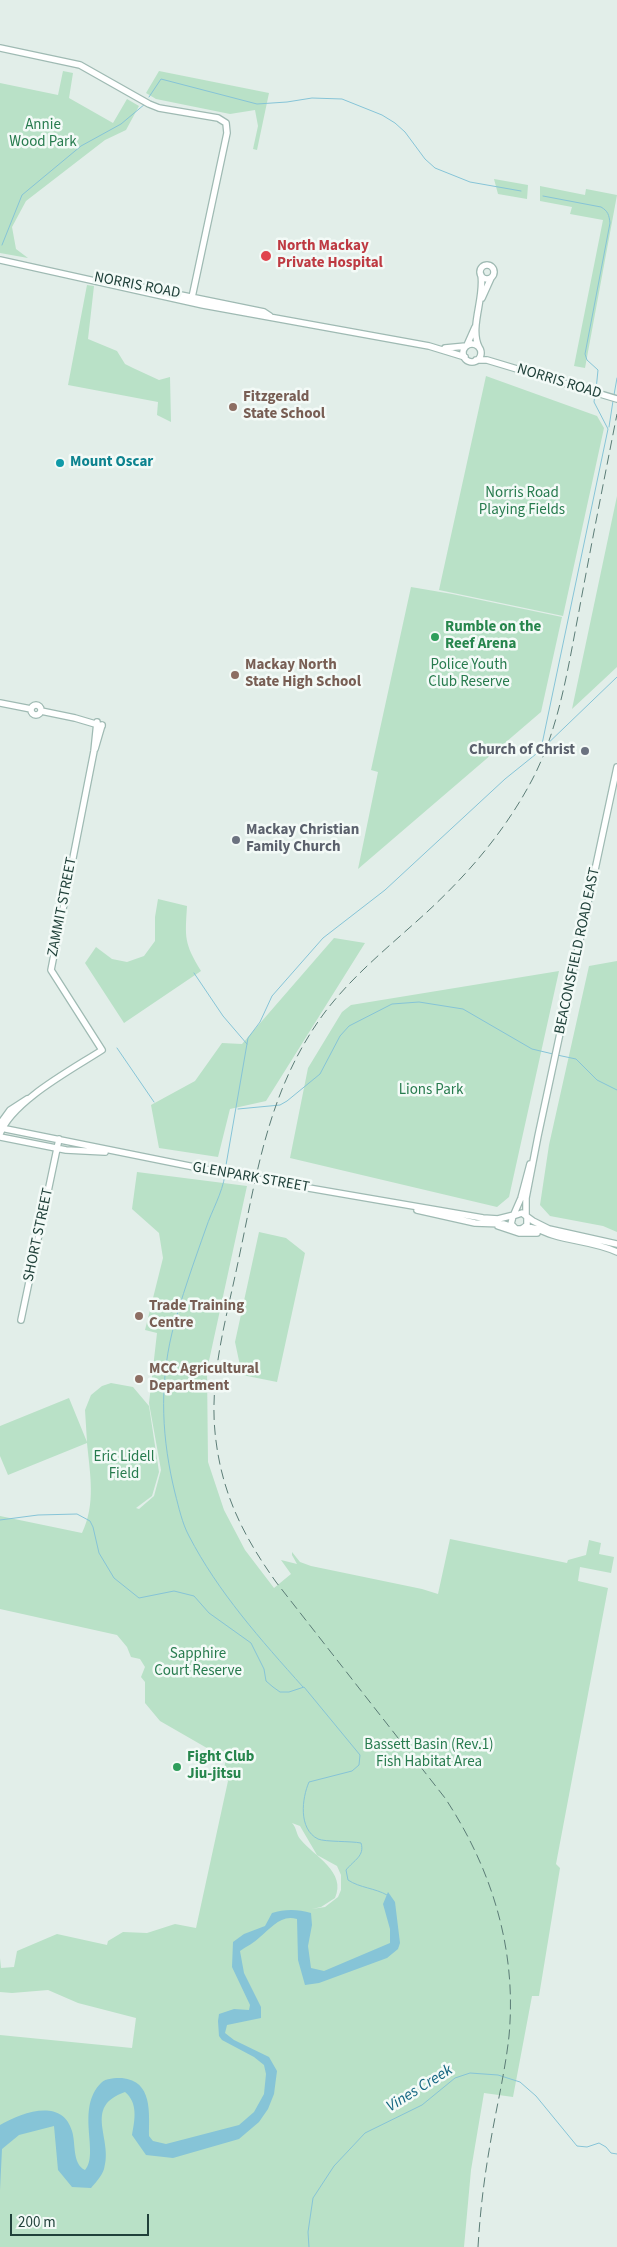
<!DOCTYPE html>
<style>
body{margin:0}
#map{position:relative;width:617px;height:2247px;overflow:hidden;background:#e2eee9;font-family:"Source Sans 3",sans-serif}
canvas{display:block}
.scale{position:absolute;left:10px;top:2214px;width:139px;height:22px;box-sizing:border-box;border:2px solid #20413a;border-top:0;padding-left:6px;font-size:15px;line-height:18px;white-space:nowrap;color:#20413a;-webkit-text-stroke:4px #f3faf7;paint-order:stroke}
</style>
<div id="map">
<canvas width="617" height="2247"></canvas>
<div class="scale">200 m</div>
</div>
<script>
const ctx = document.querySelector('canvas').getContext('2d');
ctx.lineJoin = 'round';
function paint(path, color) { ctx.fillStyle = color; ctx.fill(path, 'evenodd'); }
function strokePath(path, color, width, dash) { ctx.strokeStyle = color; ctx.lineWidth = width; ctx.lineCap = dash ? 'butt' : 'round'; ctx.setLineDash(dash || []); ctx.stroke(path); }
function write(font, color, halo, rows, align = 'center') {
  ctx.font = font + ' "Source Sans 3",sans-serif'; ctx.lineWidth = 5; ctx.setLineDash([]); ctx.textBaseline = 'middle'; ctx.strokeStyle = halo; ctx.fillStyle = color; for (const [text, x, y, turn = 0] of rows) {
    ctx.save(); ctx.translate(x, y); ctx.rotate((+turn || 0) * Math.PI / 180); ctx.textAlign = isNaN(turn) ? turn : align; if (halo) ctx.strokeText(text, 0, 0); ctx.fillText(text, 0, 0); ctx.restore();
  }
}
paint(new Path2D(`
 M63,71l10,2 -4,25 44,25 14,-24 12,7 -13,24 -21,10 -79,61 -14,26 4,22 12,9 -28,-5v-170l58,12z
 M159,71l110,22 -12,57 -4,-1 5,-23 -3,-16 -25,4 -74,-15 -10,-6z
 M494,179l34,6 -1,14 -29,-5z
 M540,186l45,9 1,-6 31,6 -32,173 -11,-2 29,-146 -33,-6 2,-7 -32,-6z
 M87,285l7,1 -6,53 29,12 8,13 8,4 26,12 11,-3 1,45 -14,-7 1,-13 -90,-17z
 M486,376l111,40 7,12 -41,188 -124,-26z
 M617,496v171l-45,42z
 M411,587l41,7 110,23 -21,95 -183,157 20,-97 -7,-2z
 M158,899l29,7c-2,32 -3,37 14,65l-77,52 -39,-60 11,-16 16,12 15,3 17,-6 11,-15v-24z
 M334,938l31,5 -99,158 -36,8 -12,48 -59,-9 -8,-43 44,-24 27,-38 20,1z
 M617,961v271l-14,-6 -53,-10 -10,-11 9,-60 40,-179z
 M559,971l-50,226 -12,10 -207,-49 18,-90 34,-56 9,-7z
 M137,1172l110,14 -40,184 1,92 16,48 21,40 29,38 17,-14 -10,-14 16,4 -5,-9v-3l8,10 11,4 111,23 16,5 12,-55 117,24 1,-3 18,-5 3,-15 12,3 -2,11 15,3 -3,16 -31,-6 -2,14 30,7 -52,276 4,4 -21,128h-7l-19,101 -29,-4 -13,77 -7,77h-464v-212l132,13 4,-30 -58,-15 -30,-13 -36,3 -12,-1v-34l1,10 13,-1 3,-16 40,-17 50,11 1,-4 15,-9 24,1 28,-9 21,4 32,-147 -5,-9 3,-13 -66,-38 -15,-18v-21l-4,-5 4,-10 -5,-8 -9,-2 -4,-10 -10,-12 -117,-26v-93l82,17c14,-29 8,-59 5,-90l-79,32 -8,-19v-30l69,-28 18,44 -2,-32 6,-15 11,-9 9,-3 22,4 16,19 10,66 -7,24 -16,12 3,1 15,-13 7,-26 -12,-67 8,-70 -12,-3 18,-72 -4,-25 -27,-24zM292,1823l8,3 17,29 20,11 4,9v15l-3,7 -13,10 -13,2 9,-2 14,-9c12,-26 -21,-42 -34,-58 -5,-5 -4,-12 -9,-17z
 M259,1232l27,6 19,15 -28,129 -35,-7 -7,-33z`), '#b9e1c7');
paint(new Path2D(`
 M388,1892l7,10 5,41 -2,6 -11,9 -68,25 -14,2 -7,-25 -1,-41c-16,-5 -26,9 -37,18 -6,6 -13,9 -20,14l4,22 17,34v11l-34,7 -2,8 9,7 35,17 8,14 -3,23 -6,15 -9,13 -20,17 -66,19 -27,-3 -14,-20c3,-16 6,-32 -7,-43 -43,15 -11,47 -21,77 -2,7 -9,14 -13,19l-19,-1 -14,-17 -4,-44 -35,9 -17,14 -2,41v-65c21,-12 62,-28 72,6 4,12 0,33 13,39 15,-16 -10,-61 16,-87 5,-5 14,-5 21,-5 31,3 27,35 27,58l4,5 13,3 73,-19 15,-13 10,-18 2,-20 -2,-9 -10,-8 -32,-17 -3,-4 -1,-15 1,-7 15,-5 15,1 1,-5 -18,-38 1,-25 11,-8 21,-8 7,-13c12,-4 26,-4 39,0l1,12 -4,21 3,22 13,3 66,-28v-14l-7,-25z`), '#86c4d7');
strokePath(new Path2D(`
 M149,97l12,-18 96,25 30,-2 25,-4 30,1 40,16 13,8 10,9 20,27 10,9 35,14 51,9
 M543,196l58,11c7,4 8,8 9,16l-25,131 2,6 11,10 -2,20
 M2,245l20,-50 59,-49 40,-22 24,-20
 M614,395l3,-17
 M609,427l4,-26
 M541,749l67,-320 -14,-27 1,-8
 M194,973l29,43 24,28
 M117,1048l37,54
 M557,1055l19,4 21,21 20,10
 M238,1109l42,-4 7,-4 33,-27 20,-38 9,-10 43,-22 27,-2 44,7 69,40 21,5
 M225,1171l23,-133 12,-16 12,-26 51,-58 62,-48 120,-111 36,-29 76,-73
 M225,1175c-3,19 -13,35 -19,53 -12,34 -25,70 -34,105 -13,54 -10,107 3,160 4,15 7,30 14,43 29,56 72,104 114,151
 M0,1520l38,-5 39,-1 13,7 3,6 6,26 15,25 25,20 35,-7 20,5 15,17 42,30 13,26 2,12 7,6 7,5h9l15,-5 56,68 -1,10 -7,6 -43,11c-7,16 -11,47 9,57 7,3 33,2 43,4 4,13 -7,17 -15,27l2,10c12,8 27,8 39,15
 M309,2247l-1,-15 5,-34 21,-32 31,-33 57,-28 33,-27 15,-5 28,2 22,7 16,14 41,50 10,1 12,-4 7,4 5,6 6,1`), '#86c4d7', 1);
const secondary = new Path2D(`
 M0,48l80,17 69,39 10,4 59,10 8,5 1,10 -36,169
 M0,260l203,45 226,41 36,11
 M480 272a7 7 0 1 1 14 0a7 7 0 1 1-14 0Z
 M112,281l152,31 6,4
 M482,298l9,-20
 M463 353a9 9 0 1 1 18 0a9 9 0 1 1-18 0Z
 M467,345l8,-18
 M479,347c-10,-19 6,-50 2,-72
 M445,348l21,-2
 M476,360h11l130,39
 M0,703l31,6
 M31 710a5 5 0 1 1 10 0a5 5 0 1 1-10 0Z
 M41,711l34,7 27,8
 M95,749l7,-24
 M0,1124l10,-14 17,-11
 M1,1128l213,43
 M0,1134c12,-33 73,-65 102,-84l-51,-80 43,-219 3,-29
 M0,1137l66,13 39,2
 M268,1181l215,37 15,1 16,-4
 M417,1210l58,13 29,1 9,3
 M514,1214l7,-16 9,-34
 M526,1216v-18l12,-62 79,-369
 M527,1218v7l-5,4h-6l-5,-5 2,-8 9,-3 11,8 16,8 68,15
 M498,1226l21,7h18
 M523,1228c12,-2 20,4 30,7 22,7 43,7 64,17
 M21,1320l38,-181`);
strokePath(secondary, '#9fbab3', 8);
strokePath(secondary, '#fff', 5.5);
strokePath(new Path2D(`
 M478,2247c2,-34 6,-68 12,-102 6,-36 15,-72 19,-109 8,-86 -17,-167 -64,-238l-169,-216c-32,-45 -53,-86 -60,-141 -8,-59 9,-117 21,-174 20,-92 30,-177 88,-255 29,-38 67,-68 102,-100 42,-39 78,-81 105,-132 27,-51 36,-112 47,-169 12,-65 25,-131 38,-197`), '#5b7c76', 1, [10, 5]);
const secondaryBridge = new Path2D(`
 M214,1171l54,10`);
strokePath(secondaryBridge, '#9fbab3', 8, []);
strokePath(secondaryBridge, '#fff', 5.5);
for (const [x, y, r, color] of [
 [266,256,6,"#e0444e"],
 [233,407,5,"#8d6e63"],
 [60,463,5,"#0f9aa8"],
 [435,637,5,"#2e9e5b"],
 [235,675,5,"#8d6e63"],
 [585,751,5,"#6b7280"],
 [236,840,5,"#6b7280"],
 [139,1316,5,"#8d6e63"],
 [139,1379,5,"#8d6e63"],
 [177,1767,5,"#2e9e5b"]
]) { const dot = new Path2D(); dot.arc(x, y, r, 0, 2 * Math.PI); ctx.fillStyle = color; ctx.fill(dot); strokePath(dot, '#f3faf7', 2); }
write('15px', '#277b4e', '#f3faf7', [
 ["Annie",43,126],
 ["Wood Park",43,143],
 ["Norris Road",522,494],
 ["Playing Fields",522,511],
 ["Police Youth",469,666],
 ["Club Reserve",469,683],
 ["Lions Park",431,1091],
 ["Eric Lidell",124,1458],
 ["Field",124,1475],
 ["Sapphire",198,1655],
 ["Court Reserve",198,1672],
 ["Bassett Basin (Rev.1)",429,1746],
 ["Fish Habitat Area",429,1763]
]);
write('bold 15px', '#be3a42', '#f3faf7', [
 ["North Mackay",277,247],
 ["Private Hospital",277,264]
], 'left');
write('15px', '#20413a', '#f3faf7', [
 ["NORRIS ROAD",137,286,11],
 ["NORRIS ROAD",559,382,17],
 ["ZAMMIT STREET",63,907,-79],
 ["BEACONSFIELD ROAD EAST",578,951,-78],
 ["GLENPARK STREET",251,1178,10],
 ["SHORT STREET",39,1235,-78]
]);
write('bold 15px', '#785e54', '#f3faf7', [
 ["Fitzgerald",243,398],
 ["State School",243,415],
 ["Mackay North",245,666],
 ["State High School",245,683],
 ["Trade Training",149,1307],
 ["Centre",149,1324],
 ["MCC Agricultural",149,1370],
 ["Department",149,1387]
], 'left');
write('bold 15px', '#0d838f', '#f3faf7', [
 ["Mount Oscar",70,463]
], 'left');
write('bold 15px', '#27864d', '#f3faf7', [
 ["Rumble on the",445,628],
 ["Reef Arena",445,645],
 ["Fight Club",187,1758],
 ["Jiu-jitsu",187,1775]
], 'left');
write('bold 15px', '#5b616d', '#f3faf7', [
 ["Church of Christ",575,751],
 ["Mackay Christian",246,831,"left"],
 ["Family Church",246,848,"left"]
], 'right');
write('italic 16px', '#156782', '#f3faf7', [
 ["Vines Creek",420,2089,-32]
]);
</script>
